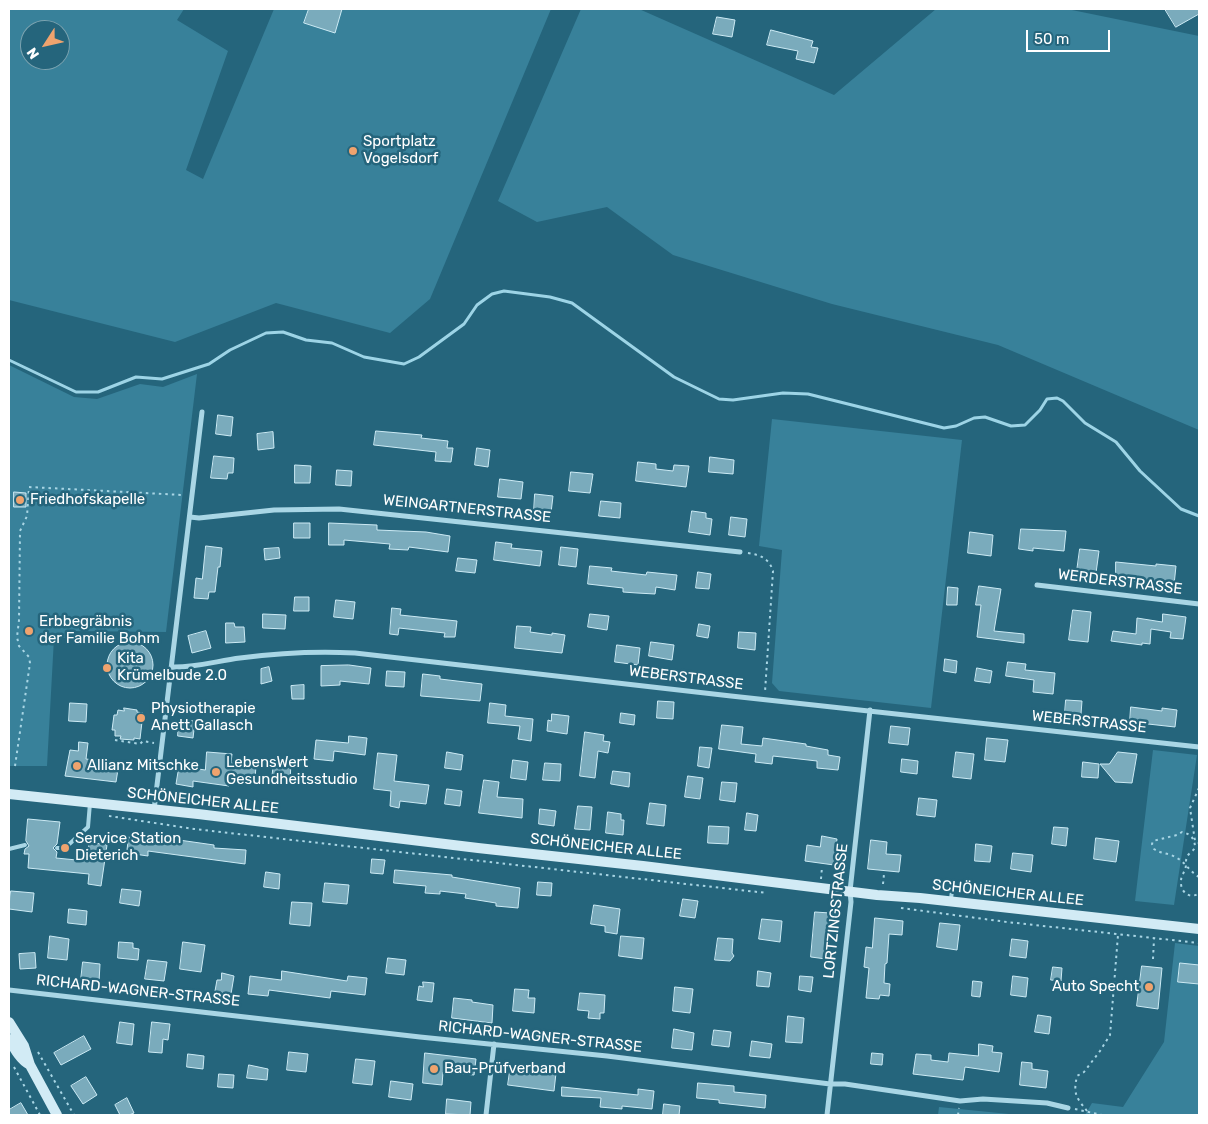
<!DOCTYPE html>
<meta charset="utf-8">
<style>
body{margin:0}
#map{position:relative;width:1208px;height:1124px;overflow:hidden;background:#25657c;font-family:Rubik,sans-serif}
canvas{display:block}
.frame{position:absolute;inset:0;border:10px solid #fff;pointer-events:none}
.north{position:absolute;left:20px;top:20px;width:50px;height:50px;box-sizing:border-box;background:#25657c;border:1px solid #7ca3b0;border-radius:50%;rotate:235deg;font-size:14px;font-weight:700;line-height:20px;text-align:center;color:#fff}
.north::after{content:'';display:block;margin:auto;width:18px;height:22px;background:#efa36e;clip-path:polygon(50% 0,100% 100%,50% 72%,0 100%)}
.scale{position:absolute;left:1026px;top:30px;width:84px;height:22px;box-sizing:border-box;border:2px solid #fff;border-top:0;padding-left:6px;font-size:15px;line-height:18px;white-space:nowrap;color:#fff;-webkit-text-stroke:4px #25657c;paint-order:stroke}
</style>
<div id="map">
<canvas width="1208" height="1124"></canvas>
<div class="frame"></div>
<div class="north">N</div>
<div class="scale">50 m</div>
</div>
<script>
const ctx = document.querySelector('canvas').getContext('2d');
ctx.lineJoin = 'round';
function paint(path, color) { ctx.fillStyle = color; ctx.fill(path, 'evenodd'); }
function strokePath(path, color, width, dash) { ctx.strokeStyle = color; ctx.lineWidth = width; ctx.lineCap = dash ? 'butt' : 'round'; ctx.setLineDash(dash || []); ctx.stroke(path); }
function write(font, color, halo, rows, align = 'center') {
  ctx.font = font + ' Rubik,sans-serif'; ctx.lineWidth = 5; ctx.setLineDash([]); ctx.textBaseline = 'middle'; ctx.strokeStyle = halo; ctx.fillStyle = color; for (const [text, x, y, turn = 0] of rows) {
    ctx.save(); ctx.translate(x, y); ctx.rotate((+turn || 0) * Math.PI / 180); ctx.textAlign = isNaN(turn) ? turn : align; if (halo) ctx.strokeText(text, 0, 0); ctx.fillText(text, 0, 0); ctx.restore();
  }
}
paint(new Path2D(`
 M9,9h175l-7,11 51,31 -42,119 17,9 71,-170h277l-121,290 -40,34 -114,-30 -101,39 -166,-42zM30,30h30v30h-30z
 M581,9h58l195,86 102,-86h131l132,27v394l-201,-85 -166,-41 -159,-49 -66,-48 -70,15 -39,-21z
 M9,365l65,32 23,2 43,-15 23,3 34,-13 -31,258 -97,-1 -1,7h-14l-7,128h-38z
 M772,419l190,21 -31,268 -152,-17 -7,-8 10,-133 -23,-4z
 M1153,750l44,5 -23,150 -39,-4z
 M1175,943l24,3v169h-114l7,-12 31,4 41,-65z
 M939,1107l80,8h-81z`), '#38819a');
strokePath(new Path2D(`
 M9,360l67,32h22l38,-15 26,2 47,-15 21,-14 36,-17 17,-1 23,8 26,3 32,14 40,7 15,-7 45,-33 13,-19 15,-11 12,-3 46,6 22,6 102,74 45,22 14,1 50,-7 25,1 136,34 12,-2 18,-8 11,-1 26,9 14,-1 15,-15 7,-11 10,-1 6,3 22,22 31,19 24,29 41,38 18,7`), '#9dd4e6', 3);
const building = new Path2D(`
 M309,9h33l-7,24 -31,-10z
 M1165,9h34v5l-23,13z
 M717,17l18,3 -3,17 -19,-3z
 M771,30l42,11 -2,6 7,1 -4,15 -18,-4 2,-8 -31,-6z
 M218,415l15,2 -2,19 -15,-2z
 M376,431l46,4 -1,3 27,3 -1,7h6l-2,14 -16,-1 1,-9 -62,-7z
 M273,432l1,16 -16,2 -1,-16z
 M477,448l13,2 -2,17 -13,-2z
 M214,456l20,2 -1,15h-5l-1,6 -16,-1z
 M710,457l24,3 -1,14 -24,-2z
 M638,462l18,2v5l17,2 1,-6 15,1 -3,21 -50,-6z
 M295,465l16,1 -1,17h-15z
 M337,470l15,1 -1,15 -15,-1z
 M571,472l22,2 -3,19 -21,-2z
 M500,479l23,3 -2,17 -23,-2z
 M14,492l12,1v14h-12z
 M535,494l18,2 -2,17 -17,-2z
 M601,501l20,2 -1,15 -21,-2z
 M692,511l14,2v5l6,1 -2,16 -21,-3z
 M731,517l16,2 -2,18 -16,-2z
 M294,523h16v15h-16z
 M329,523l48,2v5l49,2 24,4 -2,16 -39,-5 -1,3 -19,-1 1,-5 -46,-4v5h-15z
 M1021,529l45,2 -2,20 -31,-3v3l-14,-2z
 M970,532l23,3 -2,21 -23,-3z
 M496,542l16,2 -1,4 31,3 -2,15 -46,-6z
 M206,546l16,2 -2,19h-2l-3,25h-6l-1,7 -14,-1 2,-20 6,1z
 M561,547l17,2 -2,18 -17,-2z
 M279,548l1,10 -15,2 -1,-11z
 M1080,549l19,2 -3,22 -19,-2z
 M458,558l19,2 -2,13 -19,-2z
 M1116,562l40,4v-2l20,2 -2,19 -58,-5z
 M590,566l22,2 -1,3 35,4 1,-3 30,3 -2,15 -19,-3 -1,7 -18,-1 -14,-1v-4l-35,-4z
 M698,572l13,2 -2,15 -13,-1z
 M979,586l22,3 -7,42 30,3v9l-47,-6 4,-32h-5z
 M948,587l10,1 -1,17h-10z
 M295,597h14v14h-15z
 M336,600l19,2 -2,17 -19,-2z
 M392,608l9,1 -1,6 57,6 -2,16h-11l1,-4 -46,-5 -1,7 -8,-1z
 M1073,610l18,2 -3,30 -19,-2z
 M263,614l23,1 -1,14 -22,-1z
 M590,614l19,2 -2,14 -19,-3z
 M1163,614l23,3 -3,22 -13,-1 1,-6 -20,-3 -1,15 -8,-1v2l-31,-4 2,-10 23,3 1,-16 25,4z
 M226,623h8l1,4h9l1,15 -19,1z
 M699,624l11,2 -2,12 -11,-2z
 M517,626l14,1 -1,5 22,3v-2l13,2 -3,18 -47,-5z
 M206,631l5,17 -19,5 -4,-17z
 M739,632l17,1 -1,17 -17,-2z
 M651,642l23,3 -2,15 -23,-4z
 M107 665a23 23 0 1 1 46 0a23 23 0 1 1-46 0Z
 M617,645l23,3 -2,17 -23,-3z
 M945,659l12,2 -1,12 -12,-2z
 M1008,662l18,2 -1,6 30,3 -2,21 -20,-2 1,-12 -28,-4z
 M349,665l22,3 -2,16 -29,-3v4l-19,1v-20z
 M269,667l3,14 -11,3v-15z
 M977,668l15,3 -2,12 -15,-2z
 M387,671l18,1 -1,15 -18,-1z
 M423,674l17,2v3l42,5 -2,17 -59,-5z
 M304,685v14h-12l-1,-13z
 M1066,700l16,1 -1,13 -16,-1z
 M658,701l16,1 -1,17 -16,-1z
 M70,703l17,1 -1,18 -17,-1z
 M490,703l16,2 -1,11 28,3 -2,22 -13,-2 2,-13 -32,-3z
 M1131,707l31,4v-3l15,2 -2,17 -45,-5z
 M124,708l13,2v2l6,1 -3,26 -6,-1v2l-14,-1 1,-3h-6v-6h-3l2,-15h3l1,-5 6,1z
 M621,713l14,2 -1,10 -14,-2z
 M552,714l17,2 -2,18 -20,-3 1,-11 3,1z
 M179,720l16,1 -2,17 -15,-2z
 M722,725l21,2 -2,17 21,2 1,-8 43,6v2l22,4v5l12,2 -2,13 -21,-2v-7l-44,-5 -1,8 -17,-2 1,-8 -37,-5z
 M891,726l19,2 -2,17 -19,-2z
 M585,732l19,3 -1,6 7,1 -2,11 -10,-2 -3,27 -15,-2z
 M349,736l18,2 -2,17 -31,-4 -1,10 -19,-2 2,-19 32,3z
 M987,738l21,2 -3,22 -20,-2z
 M79,742l9,1 -2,16 33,4 -3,19 -51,-6 5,-26 8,1z
 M700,747l12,1 -3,20 -11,-2z
 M207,752l25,2 -1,9 25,3 -1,13 -25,-3 -1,10 -36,-5v6l-17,-3 3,-18 26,4z
 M447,752l16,3 -2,15 -16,-2z
 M956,752l18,2 -3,25 -18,-2z
 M1118,752l19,2 -5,29 -17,-1 -15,-18h9z
 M378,753l19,2 -3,26 35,4 -3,19 -26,-3 -1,7 -9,-2 1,-15 -17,-2z
 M902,759l16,2 -1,13 -16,-2z
 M513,760l15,2 -2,18 -15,-2z
 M274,761l17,1 -1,20 -18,-2z
 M1083,762l16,2 -1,14 -16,-1z
 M545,763l16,1 -1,17 -17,-1z
 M613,771l17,2 -1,14 -18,-3z
 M688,776l15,2 -3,21 -15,-2z
 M484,780l15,2 -2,15 26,2 -1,19 -43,-5z
 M722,782l15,1 -2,19 -15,-2z
 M447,789l15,2 -2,15 -15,-2z
 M919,798l18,2 -2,17 -18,-2z
 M650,803l16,2 -2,21 -17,-2z
 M578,806l14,1 -2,23 -15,-1z
 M540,809l16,2 -2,15 -15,-2z
 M608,812l13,2v6h3l-1,15 -17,-2z
 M747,813l11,2 -2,16 -11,-1z
 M28,819l32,3 -3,22 -4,4 4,4 -1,6 31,3 2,-19 18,3 -6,41 -13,-2 1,-10 -61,-6 1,-14h-5l1,-5 4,-3 -3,-5z
 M709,826l20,1 -1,17 -20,-1z
 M1054,827l14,1 -2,18 -14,-2z
 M822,836l15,3 -3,26 -29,-4 2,-16 13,2z
 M129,837l35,7 1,-6 49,7v3l32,2 -1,14 -97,-13v5l-21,-3z
 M1096,838l23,3 -3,21 -22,-3z
 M871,840l16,2 -1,12 15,1 -2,17 -31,-3z
 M976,844l16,2 -2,16 -15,-1z
 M1013,853l20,2 -2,17 -20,-3z
 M372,859l13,1 -2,14 -12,-1z
 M395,870l57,5v2l68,11 -2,20 -22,-2v-3l-31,-5 1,-4 -26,-3v3l-15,-1 1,-7 -32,-3z
 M266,872l14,2 -1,15 -15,-2z
 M538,882l14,1 -1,13 -14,-1z
 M325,883l24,2 -2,19 -24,-2z
 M122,889l19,2 -2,15 -19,-3z
 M11,891l23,2 -2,19 -23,-3z
 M683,899l15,2 -3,17 -15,-2z
 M292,902l20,1 -2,23 -20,-2z
 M594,905l26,4 -3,25 -12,-2v-6l-14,-2z
 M69,909l18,2 -1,14 -18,-2z
 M815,912l15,1 -4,46 -15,-2z
 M875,918l28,3 -1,14 -13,-1 -2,29 -2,1 -1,19 6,1 -1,12 -9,-1 -1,4 -13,-1 3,-30 -5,-1 2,-20 6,1z
 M762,919l20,2 -2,21 -21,-3z
 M940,923l20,2 -3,25 -20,-3z
 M50,936l19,3 -2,21 -19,-2z
 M621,936l23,2 -2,21 -23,-3z
 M718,938l15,1 -1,14 2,3 -4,5 -15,-1z
 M1012,939l16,2 -2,17 -16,-2z
 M119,942l14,1v5l6,1 -1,11 -20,-2z
 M183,942l22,3 -4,27 -21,-3z
 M35,953l1,15 -16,1 -1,-15z
 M388,958l18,2 -2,15 -18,-2z
 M148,960l19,2 -3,19 -19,-2z
 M83,962l17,2 -1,18 -18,-2z
 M1180,963l19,2v19l-21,-2z
 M1142,966l20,2 -4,41 -21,-3z
 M1053,967l9,1 -1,13 -10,-1z
 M282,971l65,10 1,-5 19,2 -2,17 -34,-4 -1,7 -61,-8 -1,6 -20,-2 2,-18 31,4z
 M758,971l13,2 -2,14 -12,-1z
 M222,973l12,3 -3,18 -16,-3 2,-11h4z
 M800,976l13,1 -2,15 -12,-2z
 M1013,976l15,2 -2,19 -15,-2z
 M973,981l9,1 -2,15 -8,-1z
 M423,982l11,1 -2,19 -15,-2 2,-14 4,1z
 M675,987l18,2 -3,24 -17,-2z
 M515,989l14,1 -1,8h7l-1,15 -21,-2z
 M580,993l25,2 -1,18h-4v6l-12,-1 1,-7 -11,-1z
 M454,998l18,2v2l21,3 -1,18 -40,-5z
 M1038,1015l13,2 -2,17 -14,-2z
 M788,1016l16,2 -2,25 -16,-1z
 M120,1022l14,2 -2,21 -15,-2z
 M152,1022l18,2 -2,16 -5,-1 -1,14 -13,-1z
 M674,1029l20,4 -2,17 -20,-2z
 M714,1030l17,2 -2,15 -17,-2z
 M84,1036l7,13 -30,16 -7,-12z
 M752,1041l20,3 -2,14 -20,-2z
 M979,1044l14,2 -1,6 10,1 -3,19 -34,-5 -2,13 -50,-6 3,-20 15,1v5l17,2 1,-9 29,3z
 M289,1052l19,2 -2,18 -19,-2z
 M425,1053l51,6 -2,16 -31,-3 -1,13 -19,-2z
 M872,1053l11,1 -1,11 -11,-1z
 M188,1054l16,2 -1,13 -16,-2z
 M356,1059l19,2 -3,24 -19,-2z
 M1022,1062l10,1v6l16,2 -2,17 -26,-3z
 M249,1065l19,4 -1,11 -20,-2z
 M510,1071l28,3 1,-3 17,2 -2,18 -46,-6z
 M219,1074l15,1 -1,13 -15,-1z
 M86,1077l11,18 -14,9 -12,-18z
 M391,1081l22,3 -2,16 -22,-3z
 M698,1083l36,3v6l32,3 -1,13 -46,-5v-3l-22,-2z
 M562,1087l76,8v-6l16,2 -2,18 -30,-3v3l-22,-2 1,-9 -39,-2z
 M127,1098l7,15 -5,2h-9l-5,-10z
 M447,1099l24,3 -1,13 -24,-1z
 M21,1103l7,12h-19v-5z
 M664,1104l16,2 -1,9h-16z`);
paint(building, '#7aabbc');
strokePath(building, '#cceaf4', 1);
strokePath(new Path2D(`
 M748,553c12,2 21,5 25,18l-8,121
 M115,740l25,4 3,-3 11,2
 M15,766l15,-103 -1,-6 -10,-11 -2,-9 2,-17 1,-89 7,-15 2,-29 154,8
 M1199,788l-9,20 5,33 4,2
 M109,816l85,13 573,64
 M1199,877c-10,-6 -14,-15 -22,-19 -7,-5 -16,-4 -23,-9l-2,-5 1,-3 24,-6 5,-3c9,2 13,7 13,16 -2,3 -7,6 -8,9 -2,4 0,8 -2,12 -1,4 -4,7 -4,12 -1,11 9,19 18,12
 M821,879l1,-12
 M883,884l1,-10
 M901,908l106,14 192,21
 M1153,959l1,-20
 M38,1052l36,63
 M14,1067l26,48
 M1075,1109l27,6
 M1087,1111c-11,-14 -14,-17 -10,-35l7,-4 16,-21 10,-16 8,-100
 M958,1115l1,-7`), '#a9d6e5', 2, [2.5, 4]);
strokePath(new Path2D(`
 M57,848h8l23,-21 2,-24
 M9,849l16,-4
 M951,899l2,-17`), '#a9d6e5', 4);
strokePath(new Path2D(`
 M190,517l9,1 75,-8 65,-1 401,43
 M1037,585l162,19
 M171,667c23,1 46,-6 69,-9 38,-5 77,-7 115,-5l376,43 468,51
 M154,810l48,-398
 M9,990l411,47 187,19 223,28h15l115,17 23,-2 64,4 21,5
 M486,1115l8,-71
 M827,1115l24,-213 -1,-11 20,-181`), '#a9d6e5', 5);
strokePath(new Path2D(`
 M9,794l189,20 280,34 165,18 234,29 43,3 279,31
 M9,1022l15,24 6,19 27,50
 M9,1039c5,9 11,21 21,26`), '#d2ebf5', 10);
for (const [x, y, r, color] of [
 [353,151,5,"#efa36e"],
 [20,500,5,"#efa36e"],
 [29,631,5,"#efa36e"],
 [107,668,5,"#efa36e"],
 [141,718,5,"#efa36e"],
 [77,766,5,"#efa36e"],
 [216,772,5,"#efa36e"],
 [65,848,5,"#efa36e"],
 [1149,987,5,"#efa36e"],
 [434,1069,5,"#efa36e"]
]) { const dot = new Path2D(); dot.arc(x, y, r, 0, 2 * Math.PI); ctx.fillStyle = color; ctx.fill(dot); strokePath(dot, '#25657c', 2); }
write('15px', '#fff', '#25657c', [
 ["Sportplatz",363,142],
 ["Vogelsdorf",363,159],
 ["Friedhofskapelle",30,500],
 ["Erbbegräbnis",39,622],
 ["der Familie Bohm",39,639],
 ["Kita",117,659],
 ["Krümelbude 2.0",117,676],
 ["Physiotherapie",151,709],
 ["Anett Gallasch",151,726],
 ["LebensWert",226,763],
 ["Gesundheitsstudio",226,780],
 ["Allianz Mitschke",87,766],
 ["Service Station",75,839],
 ["Dieterich",75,856],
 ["Auto Specht",1139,987,"right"],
 ["Bau-Prüfverband",444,1069]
], 'left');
write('15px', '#fff', '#25657c', [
 ["WEINGARTNERSTRASSE",467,509,6],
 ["WERDERSTRASSE",1120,582,7],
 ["WEBERSTRASSE",686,678,7],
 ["WEBERSTRASSE",1089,722,6],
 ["SCHÖNEICHER ALLEE",203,801,6],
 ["SCHÖNEICHER ALLEE",606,847,6],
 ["SCHÖNEICHER ALLEE",1008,893,6],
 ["LORTZINGSTRASSE",836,911,-84],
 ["RICHARD-WAGNER-STRASSE",138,991,6],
 ["RICHARD-WAGNER-STRASSE",540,1037,6]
]);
</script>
